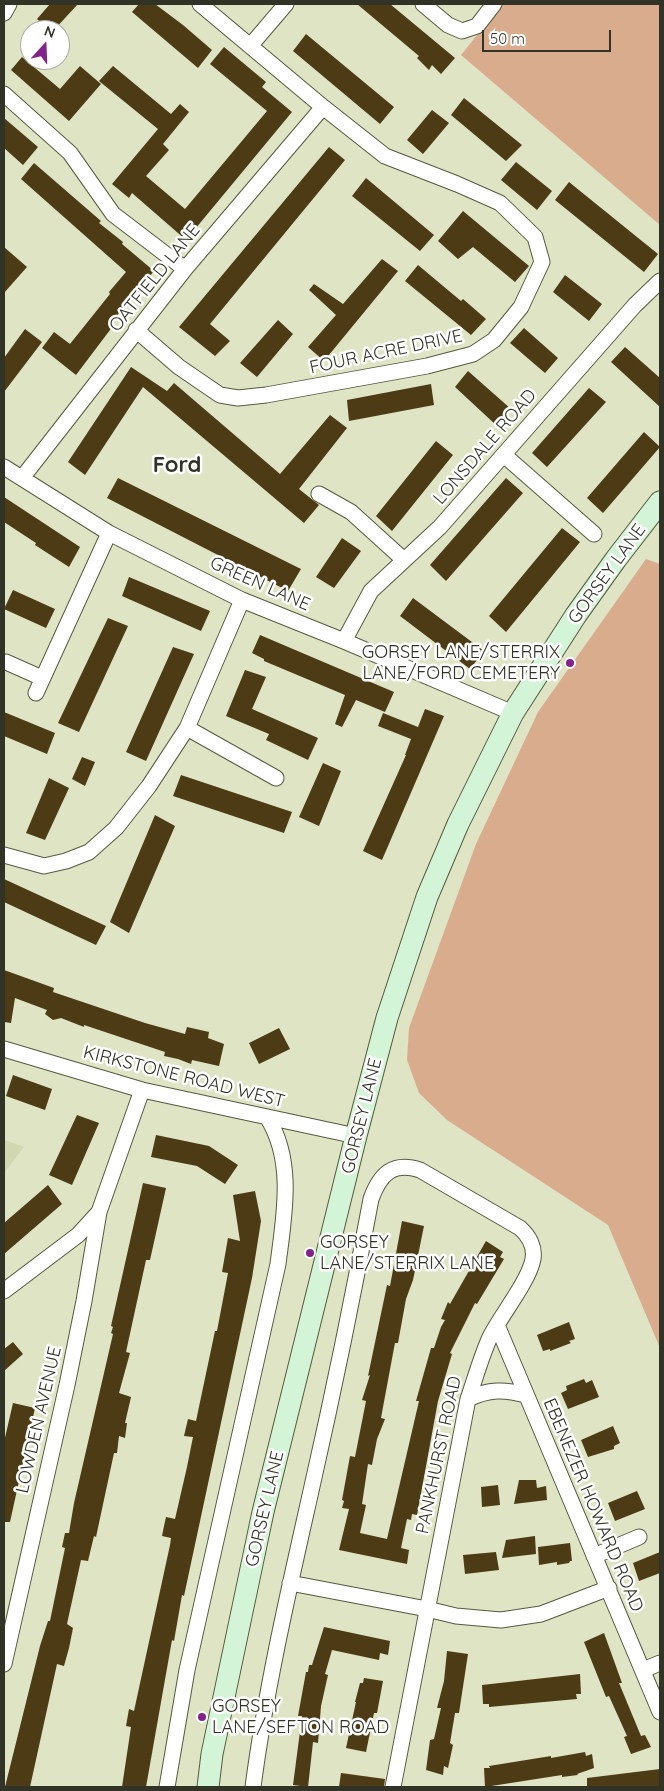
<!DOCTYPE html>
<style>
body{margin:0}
#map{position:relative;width:664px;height:1791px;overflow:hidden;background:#dee4c4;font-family:Quicksand,sans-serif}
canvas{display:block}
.frame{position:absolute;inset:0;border:5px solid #303326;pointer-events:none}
.north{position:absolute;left:20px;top:20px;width:50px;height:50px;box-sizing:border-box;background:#fff;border:1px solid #acada8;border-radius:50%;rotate:20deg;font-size:14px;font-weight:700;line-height:20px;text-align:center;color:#303326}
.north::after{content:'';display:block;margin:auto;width:18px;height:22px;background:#84228c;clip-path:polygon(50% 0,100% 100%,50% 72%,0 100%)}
.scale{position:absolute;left:482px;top:30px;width:129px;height:22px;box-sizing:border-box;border:2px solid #303326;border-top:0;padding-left:6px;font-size:15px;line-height:18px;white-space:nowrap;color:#303326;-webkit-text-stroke:4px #fff;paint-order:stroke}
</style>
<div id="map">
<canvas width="664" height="1791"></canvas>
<div class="frame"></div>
<div class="north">N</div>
<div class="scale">50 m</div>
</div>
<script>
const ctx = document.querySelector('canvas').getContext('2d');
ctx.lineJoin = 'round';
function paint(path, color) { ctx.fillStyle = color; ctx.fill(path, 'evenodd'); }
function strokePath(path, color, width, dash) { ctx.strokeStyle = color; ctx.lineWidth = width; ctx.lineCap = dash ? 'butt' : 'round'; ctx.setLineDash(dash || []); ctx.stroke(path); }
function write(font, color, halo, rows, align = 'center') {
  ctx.font = font + ' Quicksand,sans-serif'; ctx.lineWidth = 5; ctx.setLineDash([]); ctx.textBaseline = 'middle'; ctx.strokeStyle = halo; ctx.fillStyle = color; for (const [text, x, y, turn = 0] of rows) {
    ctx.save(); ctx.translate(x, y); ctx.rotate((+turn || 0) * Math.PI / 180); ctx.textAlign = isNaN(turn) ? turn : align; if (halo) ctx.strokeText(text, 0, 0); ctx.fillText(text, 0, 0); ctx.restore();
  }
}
paint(new Path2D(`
 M4,1140l20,7 -20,26z`), '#d1d7b0');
paint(new Path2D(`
 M502,4h158v221l-199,-170z
 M646,559l14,5v784l-52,-123 -161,-105 -28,-27 -12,-33 2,-32 67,-184 62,-132z`), '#daac8e');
paint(new Path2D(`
 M50,4h28l-24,26h-5l-12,-11z
 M139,4h16l28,21 29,25 -14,18 -66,-56z
 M357,4h33l65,54 -14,16 -9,-9 -3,5 -12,-12 2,-2z
 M306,34l88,73 -14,17 -87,-73z
 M224,47l42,35 -4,5 30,25 -106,128 -54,-47 -3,5 -17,-14 46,-55 -59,-48 14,-15 58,48 9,-10 9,8 -26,32 6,6 -23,26 39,33 82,-98 -57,-47z
 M22,57l38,32 20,-23 21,18 -32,37 -58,-51z
 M464,98l58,47 -16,16 -55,-46z
 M432,110l17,13 -26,31 -16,-14z
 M4,118l34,29 -15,18 -19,-17z
 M329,147l16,13 -135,164 20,17 -15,15 -36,-29z
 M516,162l36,29 -15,19 -36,-30z
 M34,163l67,58 -2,2 24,19 -1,2 32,27 -44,53 3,2 -37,49 -34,-27 12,-16 16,12 40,-50 -1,-2 17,-20 -105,-93z
 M366,178l68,57 -14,16 -68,-55z
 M569,182l89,72 -14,18 -89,-72z
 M463,211l66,55 -14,16 -42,-35 -15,12 -20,-18z
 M4,247l23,20 -23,26z
 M382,259l16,12 -74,90 -16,-14 28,-32 -27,-25 5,-6 29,20z
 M418,265l43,36 2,-2 23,20 -15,16 -66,-54z
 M565,275l37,29 -13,17 -36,-29z
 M278,320l15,14 -36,43 -17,-14z
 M524,328l34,30 -13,15 -35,-30z
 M25,329l17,13 -38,50v-34z
 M625,347l35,31v29l-49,-45z
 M131,367l36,24 7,-8 106,91 50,-59 17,13 -48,61 20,16 -15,18 -161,-136 -58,88 -17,-13z
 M468,371l43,38 -15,16 -41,-38z
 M431,384l3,21 -85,16 -2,-21z
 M589,388l17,14 -59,65 -15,-14z
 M644,432l16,15 -57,66 -16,-15z
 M436,441l17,14 -61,76 -16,-15z
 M118,478l183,91 -13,22 -181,-93z
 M506,478l17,15 -77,88 -16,-16z
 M4,497l76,50 -11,20 -34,-22 1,-2 -32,-21z
 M562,528l18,14 -74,90 -17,-16z
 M342,538l19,13 -27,37 -18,-11z
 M129,577l81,34 -9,20 -79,-35z
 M13,590l42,19 -9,19 -42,-19z
 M413,598l71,53 -14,18 -70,-53z
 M108,618l20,8 -49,106 -21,-9z
 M260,635l134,57 -9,20 -29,-12 -14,27 -7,-3 10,-29 -81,-34v-2l-12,-6z
 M173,647l21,7 -48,107 -20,-9z
 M245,670l21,7 -14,32 66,29 -10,22 -42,-20 3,-6 -43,-18z
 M425,709l19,7 -62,144 -19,-9 43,-96h-1l6,-16 -33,-13 5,-13 35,14z
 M4,712l51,21 -8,21 -43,-18z
 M82,757l13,5 -10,24 -13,-7z
 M323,763l18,8 -22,55 -20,-9z
 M181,775l111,37 -8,21 -111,-37z
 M49,778l20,10 -24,52 -19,-7z
 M155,815l20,11 -46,107 -19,-11z
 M4,879l102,47 -10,19 -92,-43z
 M4,970l50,18 -1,4 92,31 40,11 2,-7 22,5 -1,6 16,6 -5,22 -27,-6 -1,4 -13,-5 -14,-3 1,-4 -81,-27v2l-23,-9 -8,2 -8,-6 2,-4 -32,-12 -4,25 -7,-1z
 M279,1028l11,21 -31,15 -10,-21z
 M13,1075l39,14 -7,21 -39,-14z
 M77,1115l22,8 -27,62 -23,-10z
 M156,1135l53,11 29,19 -13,19 -28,-18 -46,-9z
 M143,1183l23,5 -16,72h-4l-20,92 4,1 -11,40 12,4 -6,26h2l-2,15 -6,-2 -2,17h-3l-18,84 -2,-1 -6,25 -7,-1 -14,64 6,4 -4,20 -5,18 -7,-2 -27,123h-25l35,-141 8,-25h2l15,-73 -3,-1 3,-14h4l5,-30 39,-169 -2,-1 2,-6 -2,-1z
 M48,1185l14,19 -58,50v-31z
 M255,1191l6,30 -9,57 -68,318 -2,-1 -8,46 -2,-1 -26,147h-24l9,-60 -5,-1 3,-17 5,2 36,-166 1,-7 -9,-2 2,-10 2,-9 9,2 12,-52 6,-30 -9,-1 4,-17 8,2 19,-90h2l11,-58 -6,-1 6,-34 12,3 -7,-46z
 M402,1221l22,5 -11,54 -7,19 -8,44h-3l-1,5 -13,70 4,1 -8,20 -5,26 -4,-1 -6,40 4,1 -6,28 27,6 32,-138h-3l15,-53h3l7,-21 4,-7 -4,-1 7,-17 2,2 36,-63 17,11 -3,5 4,2 -27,45 -2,-1 -25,50 2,1 -14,47 -21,114 -5,-1 -1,6 -4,-1 -6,29 8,2 -2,14 -68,-14 10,-41 -7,-1 2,-7 -2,-1 8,-44 5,1 11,-56 -4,-1 8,-25 -2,1 19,-91 3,1z
 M569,1322l6,17 -6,2 2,2 -21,8v-2l-7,2 -6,-16z
 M13,1342l10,12 -19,17v-22z
 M584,1379l2,4 6,-3 7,17 -31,12 -7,-16 6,-3 -1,-4z
 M13,1403l22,5 -25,114h-6v-80z
 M613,1426l7,17 -6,3v3l-26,8 -7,-17z
 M519,1480h17l1,8 9,-2 1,14 -33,4z
 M498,1485l2,20 -18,2 -1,-20z
 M637,1491l8,18 -30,12 -7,-18z
 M535,1536l1,18 -34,4 4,-18z
 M570,1543l2,18h-2l-1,2 -12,2v-3l-18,3 -1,-18z
 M496,1552l3,18 -34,4 -2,-19z
 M660,1552v21l-21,8 -6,-18z
 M324,1627l66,14 -2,14 -8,-2 -1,7 -47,-10 -7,24 3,1 -7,31 -3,37 -5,-1 -5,45 -15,-2 9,-69h-4l8,-44h2l1,-7h3z
 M604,1633l18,50h-3l22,53 4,-1 6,12 -20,7 -7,-17 3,-1 -18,-40 -3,1 -22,-55z
 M447,1651l21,3 -9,59h-4l-5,30 3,2 -5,23 -4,-2 -1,9 -17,-5 4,-30 4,-1 7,-31h-4l7,-27z
 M580,1674l1,20h-5l1,5 -88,8v-3h-6l-1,-19z
 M364,1678l19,3 -6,32h-3l-8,39 -20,-4 10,-46h-1l5,-19h3z
 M585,1752l1,4 6,-2 2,14 -17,6 1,1 -16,2v-2l-77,12 -1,-19h6l-1,-2 62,-10v2z
 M660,1769v18h-73v-9z
 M341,1773l44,6 -1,8h-45z`), '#4c3b14');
const street = new Path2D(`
 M423,4l25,21 14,6 15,-5 17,-22
 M4,13l5,-9
 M251,45l35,-41
 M4,94l66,59 43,61 72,55
 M136,330l43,37 41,28 18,3 28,-3 161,-29 46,-12 21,-14 27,-33 21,-45 -7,-25 -35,-34 -43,-19 -72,-28 -62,-49 -123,-103
 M504,455l90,79
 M4,467l105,66 133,67 102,41 169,72
 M22,478l163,-209 138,-162
 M319,494l32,18 53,48
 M344,641l27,-50 69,-64 195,-222 25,-24
 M6,662l36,16
 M36,693l73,-160
 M187,728l89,50
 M4,855l40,11 22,-5 23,-9 27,-24 33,-42 38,-58 55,-128
 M4,1049l138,41 214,46
 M4,1291l74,-56 21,-23 43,-122
 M497,1325l163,387
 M468,1399c21,-10 36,-10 58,-4
 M594,1556l45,-19
 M290,1583l137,26 29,7 45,4 40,-6 68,-26
 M4,1664l63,-279 17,-84 15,-89
 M643,1670l17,-7
 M167,1787l20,-117 91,-406c6,-48 17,-103 -11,-147
 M253,1787c13,-99 36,-198 58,-296 22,-97 42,-194 60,-292 9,-25 22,-38 49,-29l100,58c9,8 15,19 13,31 -4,22 -32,56 -43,78 -9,20 -15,42 -22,62l-75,388`);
const secondary = new Path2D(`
 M208,1787l4,-33 51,-242 93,-376 31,-118 40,-121 31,-73 55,-111 63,-98 40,-56 44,-57`);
strokePath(street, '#565a3e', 17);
strokePath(secondary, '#565a3e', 23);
strokePath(street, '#fff', 15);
strokePath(secondary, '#d3f4d6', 21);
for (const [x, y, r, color] of [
 [570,663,5,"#84228c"],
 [310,1253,5,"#84228c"],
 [202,1717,5,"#84228c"]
]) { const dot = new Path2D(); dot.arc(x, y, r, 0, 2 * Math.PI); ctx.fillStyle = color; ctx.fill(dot); strokePath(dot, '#fff', 2); }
write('18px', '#303326', '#fff', [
 ["OATFIELD LANE",155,278,-51],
 ["FOUR ACRE DRIVE",386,352,-12],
 ["LONSDALE ROAD",485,447,-49],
 ["GORSEY LANE",607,574,-54],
 ["GREEN LANE",260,584,24],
 ["KIRKSTONE ROAD WEST",184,1077,14],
 ["GORSEY LANE",362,1116,-76],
 ["LOWDEN AVENUE",39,1420,-77],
 ["PANKHURST ROAD",439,1455,-78],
 ["EBENEZER HOWARD ROAD",593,1505,67],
 ["GORSEY LANE",265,1509,-77]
]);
write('18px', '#303326', '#fff', [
 ["GORSEY LANE/STERRIX",560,653,"right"],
 ["LANE/FORD CEMETERY",560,674,"right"],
 ["GORSEY",320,1243],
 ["LANE/STERRIX LANE",320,1264],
 ["GORSEY",212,1707],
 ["LANE/SEFTON ROAD",212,1728]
], 'left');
write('bold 22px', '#303326', '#fff', [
 ["Ford",177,465]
]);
</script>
